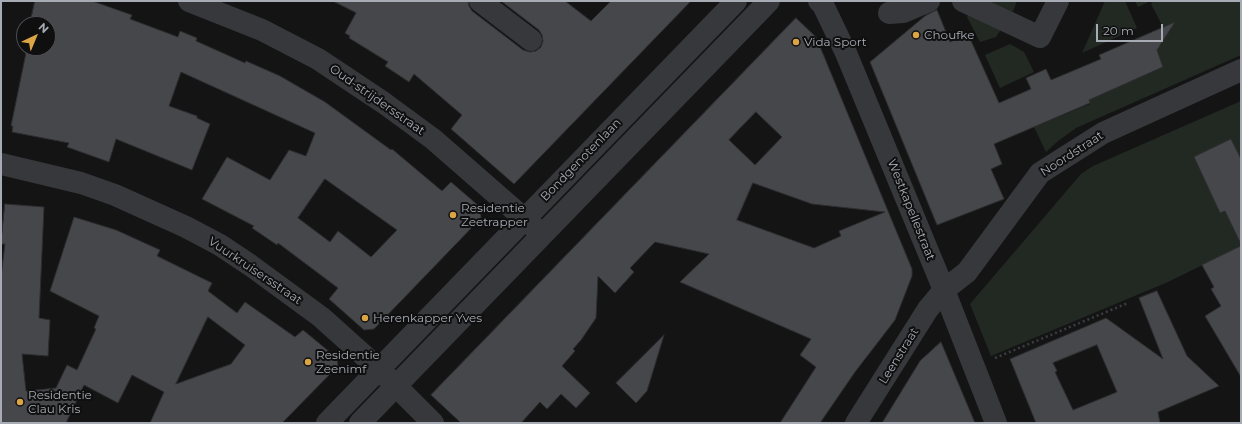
<!DOCTYPE html>
<style>
body{margin:0}
#map{position:relative;width:1242px;height:424px;overflow:hidden;background:#141415;font-family:Montserrat,sans-serif}
canvas{display:block}
.frame{position:absolute;inset:0;border:2px solid #a7abb4;pointer-events:none}
.north{position:absolute;left:16px;top:16px;width:40px;height:40px;box-sizing:border-box;background:#0f0f10;border:1px solid #4c4d52;border-radius:50%;rotate:44deg;font-size:11px;font-weight:700;line-height:16px;text-align:center;color:#a7abb4}
.north::after{content:'';display:block;margin:auto;width:14px;height:18px;background:#dba546;clip-path:polygon(50% 0,100% 100%,50% 72%,0 100%)}
.scale{position:absolute;left:1096px;top:24px;width:67px;height:18px;box-sizing:border-box;border:2px solid #a7abb4;border-top:0;padding-left:5px;font-size:12px;line-height:14px;white-space:nowrap;color:#a7abb4;-webkit-text-stroke:3px #0f0f10;paint-order:stroke}
</style>
<div id="map">
<canvas width="1242" height="424"></canvas>
<div class="frame"></div>
<div class="north">N</div>
<div class="scale">20 m</div>
</div>
<script>
const ctx = document.querySelector('canvas').getContext('2d');
ctx.lineJoin = 'round';
function paint(path, color) { ctx.fillStyle = color; ctx.fill(path, 'evenodd'); }
function strokePath(path, color, width, dash) { ctx.strokeStyle = color; ctx.lineWidth = width; ctx.lineCap = dash ? 'butt' : 'round'; ctx.setLineDash(dash || []); ctx.stroke(path); }
function write(font, color, halo, rows, align = 'center') {
  ctx.font = font + ' Montserrat,sans-serif'; ctx.lineWidth = 4; ctx.setLineDash([]); ctx.textBaseline = 'middle'; ctx.strokeStyle = halo; ctx.fillStyle = color; for (const [text, x, y, turn = 0] of rows) {
    ctx.save(); ctx.translate(x, y); ctx.rotate((+turn || 0) * Math.PI / 180); ctx.textAlign = isNaN(turn) ? turn : align; if (halo) ctx.strokeText(text, 0, 0); ctx.fillText(text, 0, 0); ctx.restore();
  }
}
paint(new Path2D(`
 M985,1h32l-5,13z
 M1105,1h20l12,27 -55,25z
 M1135,1h106v54l-165,73 -18,13 -12,11 -12,-25 56,-23 -1,-4 74,-33 -7,-19c18,-8 1,-32 -5,-44h1l-1,-3 -13,6z
 M971,10l32,16 -7,11 -16,5 -13,-25z
 M1010,44l14,8 10,20 -34,16 -15,-33z
 M1241,101v58l-10,-20 -37,18 26,56 5,-2 16,14v21l-73,36 -177,74 -21,-52 111,-130 12,-8z`), '#222923');
const building = new Path2D(`
 M35,1h57l40,14 -2,4 48,18 2,-6 17,7 -1,3 49,22 1,-2 34,15 45,26 66,48 1,-1 50,42 9,-9 29,25 1,11 -107,111 -10,1 -35,-31 9,-11 -60,-45 -1,2 -25,-17 2,-2 -52,-27 25,-42 43,23 19,-30 17,6 9,-23 -134,-61 -12,34 28,10v2l13,6 -18,46 -76,-31 -7,23 -42,-15 2,-4 -57,-11 1,-6h-2l16,-78h21v-24h-18zM325,179l72,51 -26,27 -33,-26 -8,11 -32,-24z
 M333,1h135l1,5 3,5 51,39 7,2 6,-1 5,-4 2,-6 -1,-6 -3,-5 -38,-29h64l26,20 20,-20h80l-177,183 -63,-55 11,-14 -48,-41 -5,8 -24,-16 3,-4 -39,-24 1,-2 -5,-3 11,-20z
 M937,10l13,32 18,-8 31,69 32,-14 -5,-11 20,-9 5,11 50,-21 -2,-4 76,-33 -18,28 6,17 -74,33 1,3 -96,41 8,20 -11,5 13,30 -67,26 -67,-163 55,-46z
 M796,18l20,19 96,232v7l-17,44 -40,52 -35,51h-40l36,-56 -16,-12 11,-16 -131,-57 29,-28 -54,-12 -25,26 4,4 -19,21 -17,-17 -2,42 -15,22 -8,9 2,2 -13,15 28,27 -14,15 -15,-14 -14,15 -7,-7 -19,21h-60l-30,-28zM756,112l26,25 -27,28 -26,-25zM753,183l59,21 73,8 -46,19 2,5 -27,12 -77,-28z
 M1231,139l10,20v85l-16,-33 -5,2 -26,-56z
 M5,204l39,3 -5,111 11,2 -2,36 -26,-2 4,37 30,-3 11,-23 10,5 19,-41 -2,-1 5,-12 -49,-25 24,-74 42,13 44,20 -3,6 55,27 -4,8 29,22 8,-11 50,35 8,-7 34,28 1,8 -56,57h-132l14,-31 -32,-17 -14,28 -34,-18 -18,38h-65v-146l4,-33h-4zM208,317l37,28 -14,19 -55,20z
 M1241,246v131l-36,-61 16,-10 -10,-17 3,-2 -12,-22z
 M1157,291l30,65 32,30 -61,26 2,11h-124l-26,-64 96,-41 57,41 -24,-61zM1097,345l20,47 -44,18 -18,-38 2,-1 -4,-8z
 M664,335l-17,56 -11,12 -20,-20z
 M941,342l34,81h-93l38,-62z`);
paint(building, '#46474a');
strokePath(building, '#2e2e31', 1);
strokePath(new Path2D(`
 M995,358l133,-55`), '#3b3d40', 2.5, [2, 3]);
strokePath(new Path2D(`
 M189,1l73,29 56,29 66,44 49,36 102,89
 M480,1l51,39
 M819,1l4,4 23,48 98,237 52,133
 M963,1l77,36 18,-36
 M889,13l14,-1 26,-11
 M1,164l80,19 34,12 71,32 34,18 30,20 71,52 58,52 54,54
 M327,423l409,-422
 M360,423l409,-422
 M856,423l72,-114 16,-19 23,-18 73,-99 63,-40 138,-63`), '#37383b', 22);
for (const [x, y, r, color] of [
 [916,35,4,"#dba546"],
 [796,42,4,"#dba546"],
 [453,215,4,"#dba546"],
 [365,318,4,"#dba546"],
 [308,362,4,"#dba546"],
 [20,402,4,"#dba546"]
]) { const dot = new Path2D(); dot.arc(x, y, r, 0, 2 * Math.PI); ctx.fillStyle = color; ctx.fill(dot); strokePath(dot, '#0f0f10', 1.5); }
write('12px', '#a7abb4', '#0f0f10', [
 ["Choufke",924,35],
 ["Vida Sport",804,42],
 ["Residentie",461,208],
 ["Zeetrapper",461,222],
 ["Herenkapper Yves",373,318],
 ["Residentie",316,355],
 ["Zeenimf",316,369],
 ["Residentie",28,395],
 ["Clau Kris",28,409]
], 'left');
write('12px', '#a7abb4', '#0f0f10', [
 ["Oud-strijdersstraat",377,100,35],
 ["Noordstraat",1072,154,-33],
 ["Bondgenotenlaan",581,160,-46],
 ["Westkapellestraat",911,210,68],
 ["Vuurkruisersstraat",255,271,34],
 ["Leenstraat",899,356,-58]
]);
</script>
